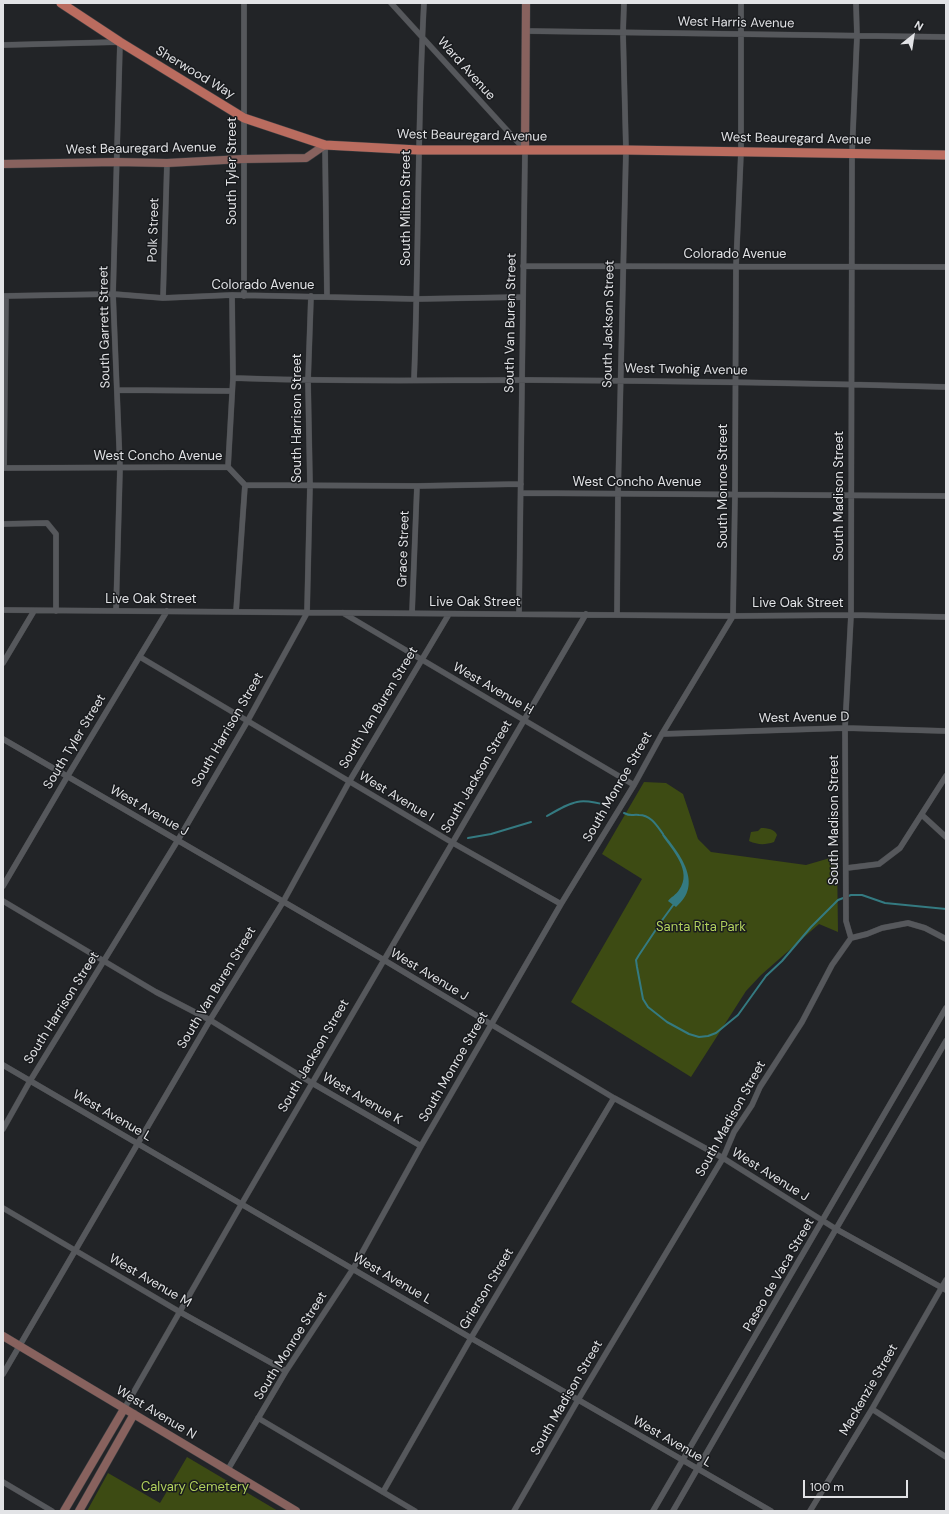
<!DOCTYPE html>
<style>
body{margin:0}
#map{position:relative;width:949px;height:1514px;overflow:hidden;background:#222427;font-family:"DM Sans",sans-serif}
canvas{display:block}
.frame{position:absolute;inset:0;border:4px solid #e2e3e6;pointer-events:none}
.north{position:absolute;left:893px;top:16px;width:40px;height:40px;-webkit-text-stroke:3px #191b1e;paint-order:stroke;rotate:30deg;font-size:11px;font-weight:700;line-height:16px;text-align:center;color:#e2e3e6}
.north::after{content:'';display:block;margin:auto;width:14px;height:18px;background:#e2e3e6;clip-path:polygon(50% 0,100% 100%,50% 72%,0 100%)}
.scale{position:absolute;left:803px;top:1480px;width:105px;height:18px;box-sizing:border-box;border:2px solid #e2e3e6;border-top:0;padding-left:5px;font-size:12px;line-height:14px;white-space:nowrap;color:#e2e3e6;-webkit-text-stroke:3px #191b1e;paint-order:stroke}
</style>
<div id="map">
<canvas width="949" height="1514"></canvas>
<div class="frame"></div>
<div class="north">N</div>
<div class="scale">100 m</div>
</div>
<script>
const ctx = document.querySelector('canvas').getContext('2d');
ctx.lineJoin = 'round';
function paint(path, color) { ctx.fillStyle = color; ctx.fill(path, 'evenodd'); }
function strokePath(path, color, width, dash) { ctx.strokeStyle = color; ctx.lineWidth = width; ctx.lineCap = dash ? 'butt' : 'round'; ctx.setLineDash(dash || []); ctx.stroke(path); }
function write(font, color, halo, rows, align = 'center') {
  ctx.font = font + ' "DM Sans",sans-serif'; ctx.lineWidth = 3; ctx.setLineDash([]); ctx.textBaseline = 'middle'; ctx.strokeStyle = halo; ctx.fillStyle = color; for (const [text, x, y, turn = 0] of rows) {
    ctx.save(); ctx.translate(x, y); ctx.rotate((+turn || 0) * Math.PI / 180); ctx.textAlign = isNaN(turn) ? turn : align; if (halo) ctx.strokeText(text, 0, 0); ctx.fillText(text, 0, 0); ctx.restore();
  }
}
paint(new Path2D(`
 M644,782l22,1 17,11 15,45 13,13 95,13 31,-9 1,76 -19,-8 -58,51 -15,16 -55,86 -120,-75 71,-123 -40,-25z
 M761,828c6,0 14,1 16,7l-3,7c-9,3 -16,3 -25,-1l2,-9 7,-1z
 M187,1457l91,54h-191l21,-38 52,30z`), '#3d4b13');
paint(new Path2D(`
 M663,833c17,21 41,51 13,74l-8,-6c3,-4 8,-6 11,-11 14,-19 -7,-40 -17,-55z`), '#347a81');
strokePath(new Path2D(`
 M624,813c8,4 8,1 15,2 12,0 18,11 24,19
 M547,816c26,-15 32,-19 62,-10
 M468,838l23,-4 40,-12
 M674,904l-11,15 -24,36 -3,5 1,7 6,32 5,8 19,15 22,12 10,3 9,-1 8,-3 22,-18 28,-39 16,-15 29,-34 27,-27 13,-5h11l23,8 61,6`), '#347a81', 2);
const street = new Path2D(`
 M391,3l134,147 -6,464
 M526,31l420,6
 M3,45l117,-3 -7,252 7,174 -4,143
 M325,145l2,152
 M523,266l423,1
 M3,296l110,-2 50,4 69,-3 185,4 106,-2
 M244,296v-293
 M163,298l4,-135
 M233,378c99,4 198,2 297,2 139,1 277,3 416,7
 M414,380c5,-126 3,-251 10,-377
 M117,390l115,1
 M228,467l5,-89 -1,-83
 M3,468l225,-1 17,18 172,1 104,-2
 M4,468l2,-172
 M521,493l425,3
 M3,524l44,-1 9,11v77
 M3,610l730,6 118,-1 95,2
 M236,612l9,-127
 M343,613l291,172
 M412,613l5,-127
 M617,615l1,-121 8,-344 -3,-117 1,-30
 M140,657l313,186 108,61
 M3,663l31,-52
 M662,734l183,-6 101,3
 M3,739l381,221 230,138 109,60 113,71 110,61
 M922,815l24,22
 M847,868l32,-4 21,-16 46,-72
 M3,886l64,-109 100,-166
 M3,901l153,91 54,28 102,63 109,63
 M851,938l16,-4 15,-6 26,-5 17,5 21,11
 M3,1065l468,273 300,173
 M3,1129l27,-48 148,-241 69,-118 60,-109 3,-128 -2,-104 3,-85
 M3,1208l177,104 106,59
 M3,1374l207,-354 73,-118 66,-120 100,-168
 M124,1409l117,-204 345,-591
 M872,1409l74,48
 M258,1418l157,93
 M227,1471l59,-100 67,-102 68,-123 140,-242 73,-119 28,-51 71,-118 2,-122 1,-228 5,-114v-149
 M3,1482l49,29
 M383,1492l88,-154 143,-240
 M514,1511l64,-111 145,-242 11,-26 18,-27 8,-18 42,-65 30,-57 19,-27 -5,-17 -1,-193 6,-113 1,-462 5,-117 -1,-33
 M653,1511l293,-503
 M673,1511l163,-282 110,-188
 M810,1511l62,-102 74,-129`);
const secondary = new Path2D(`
 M525,150l1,-147
 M3,164l113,-2 51,1 76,-4 63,-1 19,-13
 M3,1336l293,175
 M64,1511l60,-102
 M79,1511l55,-97`);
const primary = new Path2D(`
 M61,3l59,39 124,76 81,27 93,5h208l320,5`);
strokePath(street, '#3f4043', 6);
strokePath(secondary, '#3f4043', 9);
strokePath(primary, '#3f4043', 10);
strokePath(street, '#56585c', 5.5);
strokePath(secondary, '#88625e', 8);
strokePath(primary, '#ba6c5f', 9);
write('13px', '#e2e3e6', '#191b1e', [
 ["West Harris Avenue",736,23,1],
 ["Ward Avenue",466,69,48],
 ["Sherwood Way",195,73,31],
 ["West Beauregard Avenue",472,136,1],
 ["West Beauregard Avenue",796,139,1],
 ["West Beauregard Avenue",141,149,-1],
 ["South Tyler Street",233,171,-90],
 ["South Milton Street",407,208,-90],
 ["Polk Street",154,230,-88],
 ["Colorado Avenue",735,255],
 ["Colorado Avenue",263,286],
 ["South Van Buren Street",511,323,-89],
 ["South Jackson Street",609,324,-89],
 ["South Garrett Street",105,327,-91],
 ["West Twohig Avenue",686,370,1],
 ["South Harrison Street",298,418,-90],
 ["West Concho Avenue",158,457],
 ["West Concho Avenue",637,483],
 ["South Monroe Street",724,486,-90],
 ["South Madison Street",840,496,-90],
 ["Grace Street",404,549,-88],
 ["Live Oak Street",151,600],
 ["Live Oak Street",475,603],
 ["Live Oak Street",798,604],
 ["West Avenue H",493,689,30],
 ["South Van Buren Street",379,708,-59],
 ["West Avenue D",804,718,-1],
 ["South Harrison Street",228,730,-60],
 ["South Tyler Street",75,742,-59],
 ["South Jackson Street",477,777,-60],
 ["South Monroe Street",618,787,-60],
 ["West Avenue I",396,797,31],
 ["West Avenue J",149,811,30],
 ["South Madison Street",835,820,-90],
 ["West Avenue J",429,975,31],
 ["South Van Buren Street",217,988,-59],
 ["South Harrison Street",62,1008,-58],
 ["South Jackson Street",314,1056,-60],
 ["South Monroe Street",454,1067,-60],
 ["West Avenue K",362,1099,30],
 ["West Avenue L",112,1116,30],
 ["South Madison Street",731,1119,-61],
 ["West Avenue J",770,1175,32],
 ["Paseo de Vaca Street",779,1275,-60],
 ["West Avenue L",392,1279,30],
 ["West Avenue M",150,1281,30],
 ["Grierson Street",487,1289,-59],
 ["South Monroe Street",291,1346,-58],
 ["Mackenzie Street",869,1390,-60],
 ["South Madison Street",567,1398,-60],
 ["West Avenue N",156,1413,31],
 ["West Avenue L",672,1442,30]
]);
write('13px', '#b2d15d', '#191b1e', [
 ["Santa Rita Park",701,928],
 ["Calvary Cemetery",195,1488]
]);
</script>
